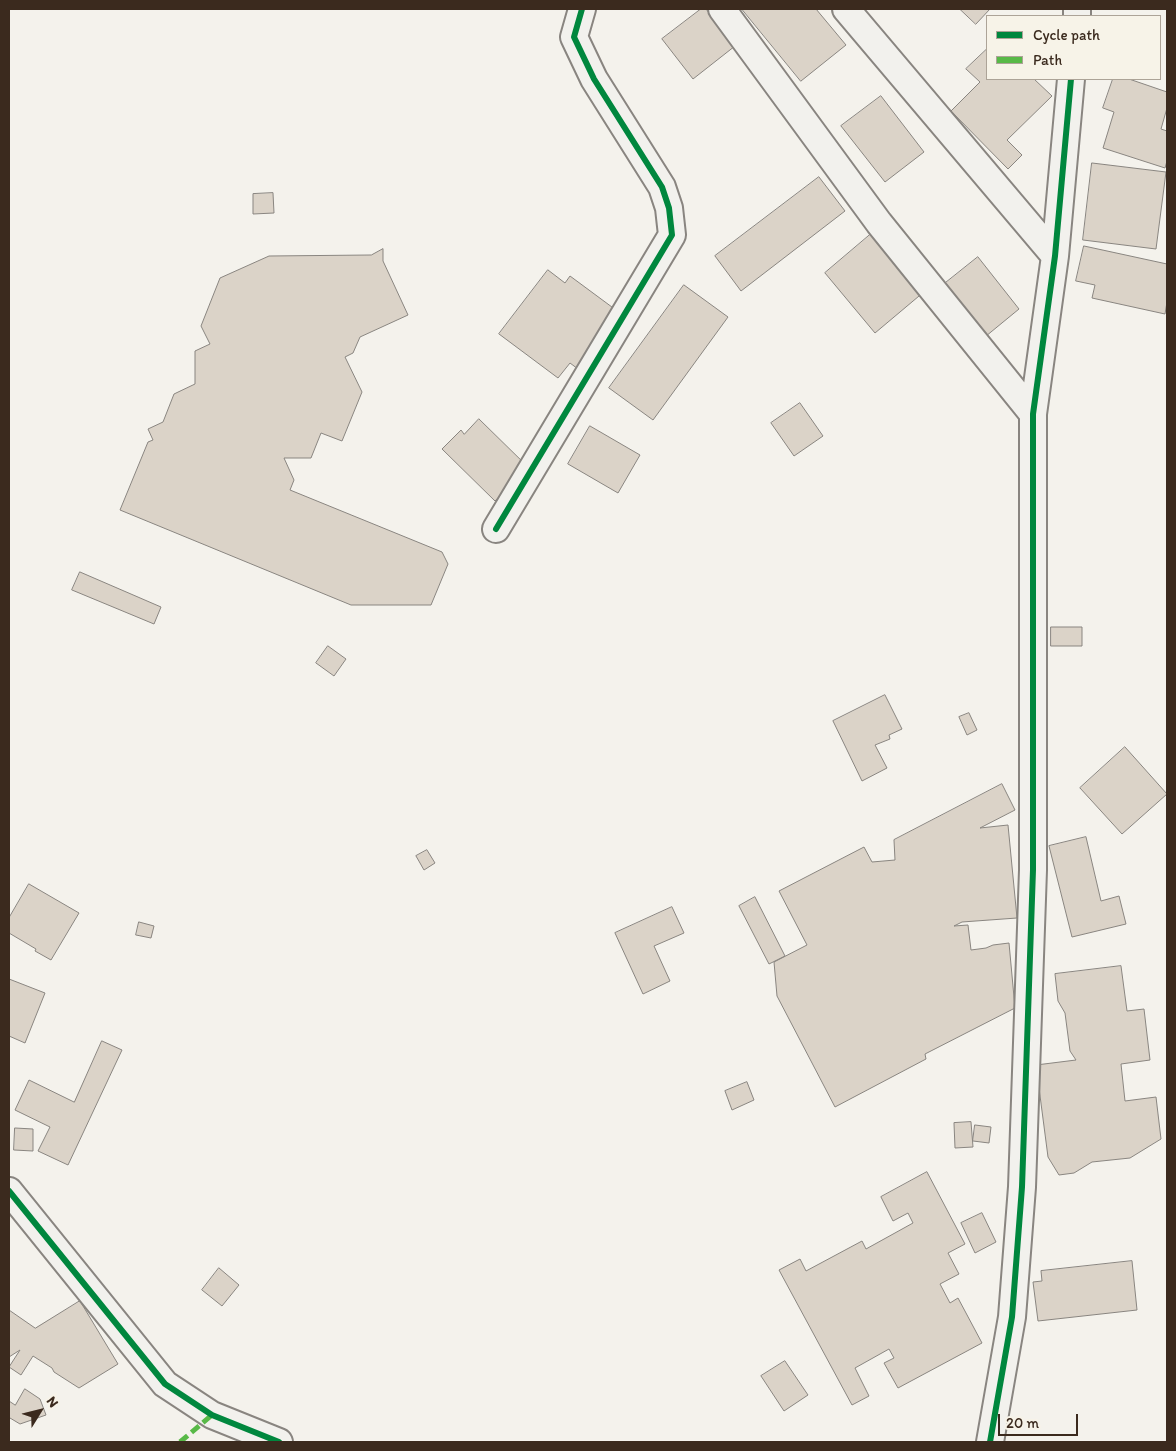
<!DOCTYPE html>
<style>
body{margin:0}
#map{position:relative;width:1176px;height:1451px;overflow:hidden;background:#f4f2ec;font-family:Itim,sans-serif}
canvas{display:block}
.frame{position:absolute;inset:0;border:10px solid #3b2a1e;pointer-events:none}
.legend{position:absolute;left:986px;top:15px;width:175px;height:65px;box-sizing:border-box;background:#f7f3e8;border:1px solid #aca397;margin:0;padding:6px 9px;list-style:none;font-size:15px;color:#3b2a1e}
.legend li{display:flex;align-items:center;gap:10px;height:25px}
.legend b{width:25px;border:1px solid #aca397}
.north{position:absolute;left:15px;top:1386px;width:50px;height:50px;-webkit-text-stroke:4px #f7f3e8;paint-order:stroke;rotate:54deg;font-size:14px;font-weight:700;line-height:20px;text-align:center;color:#3b2a1e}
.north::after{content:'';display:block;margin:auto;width:18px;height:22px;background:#3b2a1e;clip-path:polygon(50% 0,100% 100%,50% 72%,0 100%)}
.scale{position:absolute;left:998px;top:1414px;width:80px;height:22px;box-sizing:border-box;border:2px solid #3b2a1e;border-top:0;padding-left:6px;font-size:15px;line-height:18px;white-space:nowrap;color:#3b2a1e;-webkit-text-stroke:4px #f7f3e8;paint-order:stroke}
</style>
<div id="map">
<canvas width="1176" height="1451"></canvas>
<div class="frame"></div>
<ul class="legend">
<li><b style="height:6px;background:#00873e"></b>Cycle path</li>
<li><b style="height:6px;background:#58b947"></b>Path</li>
</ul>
<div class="north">N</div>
<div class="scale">20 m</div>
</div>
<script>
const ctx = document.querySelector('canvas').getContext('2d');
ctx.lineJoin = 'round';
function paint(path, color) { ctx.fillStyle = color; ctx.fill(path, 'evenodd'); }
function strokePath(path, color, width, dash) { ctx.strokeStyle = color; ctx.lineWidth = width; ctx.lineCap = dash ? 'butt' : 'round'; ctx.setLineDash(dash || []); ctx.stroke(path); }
const building = new Path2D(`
 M701,9h5l29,37 -42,33 -31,-40z
 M742,9h74l30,36 -45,36z
 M960,9h30l-14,15z
 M987,49v30h47l18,17 -45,44 15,15 -14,14 -57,-58 29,-29 -14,-13z
 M1113,79h16l38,13v16l-6,21 6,2v30l-2,7 -62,-20 11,-36 -11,-4z
 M881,96l43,56 -39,30 -44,-56z
 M1092,163l74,9 -10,77 -73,-9z
 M819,177l26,34 -104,80 -26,-35z
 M273,193l1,20 -21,1v-20z
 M871,234l54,57 -50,42 -50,-60z
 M1084,246l83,18v38l-2,12 -73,-16 3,-13 -19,-4z
 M383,249v12l25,54 -48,22 -7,16 -8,4 17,35 -20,49 -21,-8 -10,25h-27l10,22 -4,10 152,62 6,12 -17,41h-80l-231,-95 28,-68 5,-2 -5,-11 15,-7 11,-28 21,-10v-33l15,-7 -9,-18 19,-48 49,-22 102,-1z
 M978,257l41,52 -39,32 -42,-52z
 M548,270l17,13 5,-7 50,37 -42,56 -8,-6 -12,15 -59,-44z
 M684,285l44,32 -75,103 -44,-32z
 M800,403l23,33 -29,20 -23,-33z
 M479,419l49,48 -33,34 -53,-52 19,-19 3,4z
 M590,426l50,29 -22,38 -50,-29z
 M80,572l81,35 -7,17 -82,-34z
 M1051,627h31v19h-31z
 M328,646l18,13 -12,17 -18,-13z
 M885,695l17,34 -13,6 1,4 -15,6 12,23 -25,13 -29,-60z
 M969,713l8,17 -10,5 -8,-18z
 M1125,747l42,47 -45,40 -42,-46z
 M1002,784l13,26 -35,18 28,-3 9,93 -55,4 -8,4 14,-1 3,25 15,-2 7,-3 16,-2 6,65 -90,46 1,5 -91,48 -58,-111 -3,-34 33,-17 -28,-54 85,-44 8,15 23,-2 -1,-20z
 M1086,837l15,64 18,-5 7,28 -54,13 -23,-91z
 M427,850l8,13 -11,7 -8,-14z
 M29,884l50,29 -28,47 -16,-9 1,-2 -27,-16v-15z
 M755,897l30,59 -16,8 -30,-58z
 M672,907l12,26 -30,13 16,35 -27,13 -28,-61z
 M139,922l15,4 -3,12 -15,-3z
 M1121,966l6,45 17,-2 6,51 -29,4 4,37 31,-4 5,42 -31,19 -38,4 -18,11 -15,2 -11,-18 -12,-92 40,-5 -6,-9 -5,-38 -7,-12 -3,-27z
 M9,979l36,14 -20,50 -16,-7z
 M102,1041l20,9 -54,115 -30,-14 12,-24 -35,-17 14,-30 45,22z
 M747,1082l7,18 -22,10 -7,-19z
 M971,1122l2,25 -18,1 -1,-25z
 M975,1125l16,2 -2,16 -16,-2z
 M15,1128l18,1v22l-19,-1z
 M927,1172l38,72 -17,9 11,21 -19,10 10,19 8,-5 24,45 -84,45 -14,-25 10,-5 -5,-9 -34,19 14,28 -17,9 -73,-135 21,-11 6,12 56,-30 4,8 47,-26 -5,-10 -15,8 -12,-24z
 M982,1213l14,29 -21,11 -14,-30z
 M1132,1261l5,49 -99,11 -5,-39 9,-1 -1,-10z
 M219,1268l20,17 -17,21 -20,-16z
 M80,1301l38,63 -39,24 -25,-16 -2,-4 -19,-12 -12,19 -12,-8 11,-17 -11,7v-47l26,18z
 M785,1361l23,34 -24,16 -23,-35z
 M25,1389l15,10 6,16 -26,9 -10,-6 -1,2v-19l6,4z`);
paint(building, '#dbd3c8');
strokePath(building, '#898580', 1);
const minor = new Path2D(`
 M722,9l157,214 154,191
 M846,9l209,247
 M1077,16v-7
 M496,529l176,-294 -3,-27 -7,-21 -68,-108 -20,-42 8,-28
 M9,1191l156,193 47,31 67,27
 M990,1442l22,-125 10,-130 11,-317v-456l22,-158 16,-177`);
strokePath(minor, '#898580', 30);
strokePath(minor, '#f2f1ed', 26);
strokePath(new Path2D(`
 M180,1442l32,-27`), '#58b947', 5, [10, 5]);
strokePath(new Path2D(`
 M496,529l176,-294 -3,-27 -7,-21 -68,-108 -20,-42 8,-28
 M9,1191l156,193 47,31 67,27
 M990,1442l22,-125 10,-130 11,-317v-456l22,-158 16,-177`), '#00873e', 6);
</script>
